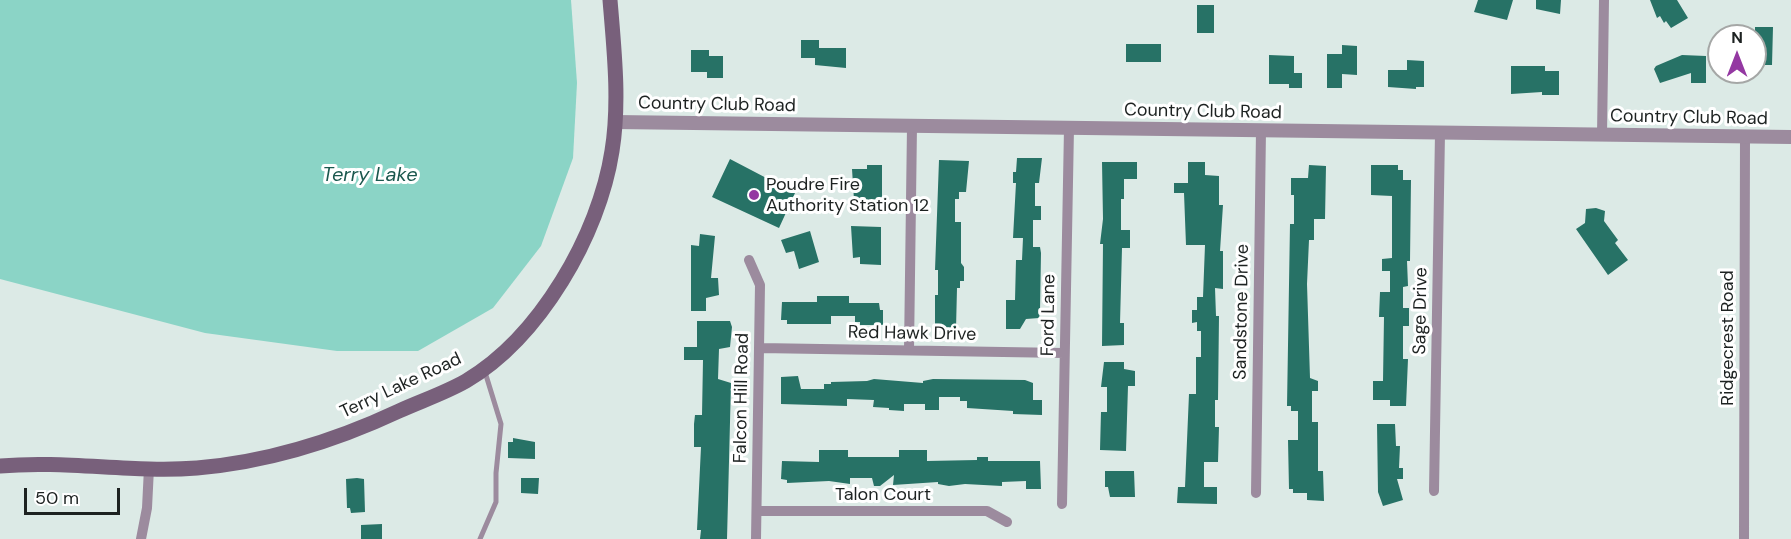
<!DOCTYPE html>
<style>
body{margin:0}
#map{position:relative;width:1791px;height:539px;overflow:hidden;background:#dceae6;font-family:"DM Sans",sans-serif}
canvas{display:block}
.north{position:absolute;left:1707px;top:24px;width:60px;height:60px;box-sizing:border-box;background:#fff;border:2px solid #a5a7a6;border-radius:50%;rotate:0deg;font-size:16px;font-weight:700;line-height:24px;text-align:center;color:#1d2221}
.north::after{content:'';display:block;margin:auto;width:21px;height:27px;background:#9438a2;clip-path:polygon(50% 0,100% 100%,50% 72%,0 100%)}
.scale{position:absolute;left:24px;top:488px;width:96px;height:27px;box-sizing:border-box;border:3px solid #1d2221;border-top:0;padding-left:8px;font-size:18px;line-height:21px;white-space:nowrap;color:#1d2221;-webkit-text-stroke:4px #fff;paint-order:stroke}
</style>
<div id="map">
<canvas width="1791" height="539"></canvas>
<div class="north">N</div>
<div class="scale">50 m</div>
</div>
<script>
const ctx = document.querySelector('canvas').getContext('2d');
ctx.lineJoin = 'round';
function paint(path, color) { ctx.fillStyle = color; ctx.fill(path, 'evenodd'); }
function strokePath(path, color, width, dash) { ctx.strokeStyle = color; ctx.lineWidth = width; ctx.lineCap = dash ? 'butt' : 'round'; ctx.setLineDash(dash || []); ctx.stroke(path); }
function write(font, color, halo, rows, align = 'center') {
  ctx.font = font + ' "DM Sans",sans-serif'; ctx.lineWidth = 6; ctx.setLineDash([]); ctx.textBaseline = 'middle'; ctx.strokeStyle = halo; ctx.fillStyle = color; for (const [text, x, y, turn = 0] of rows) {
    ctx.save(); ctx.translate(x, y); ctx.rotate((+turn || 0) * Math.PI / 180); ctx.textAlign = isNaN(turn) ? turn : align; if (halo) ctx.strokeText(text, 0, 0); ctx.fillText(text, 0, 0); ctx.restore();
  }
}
paint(new Path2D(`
 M0,0h571l6,83 -4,75 -32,88 -48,62 -75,43h-81l-132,-18 -205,-54z`), '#8bd4c6');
paint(new Path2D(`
 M1478,0h35l-6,20 -33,-8z
 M1536,0h25l-1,14 -24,-5z
 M1650,0h27l11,18 -17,10 -5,-7 -2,2 -4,-7 -3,2z
 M1197,5h17v28h-17z
 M1755,27h18l-1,38h-17z
 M801,40h18v8h27v20l-31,-3v-7h-14z
 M1126,44h35v18h-35z
 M1342,45l15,1v29l-15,-1v14h-15v-34h15z
 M691,50h18v6h14v22h-16v-6h-16z
 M1269,55l25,1v17h8v15h-13v-4h-20z
 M1682,55l24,1v27h-15v-10l-31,10 -6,-14 2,-3z
 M1407,60l17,1v26h-8v2l-28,-2v-17h19z
 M1511,66h34v5h14v24h-17v-3l-31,2z
 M1017,158h25l-3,25h-4v23h6v14h-8v27h7l1,6 -1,58 -1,7 -13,1 -6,10h-14v-29h9l1,-40h6l1,-22h-10l3,-55h-3v-11h3z
 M730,159l65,34 -16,35 -67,-31z
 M939,160l30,1 -3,31h-7v7h-4v23h6v41l3,4v14h-4v7h-3l-1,41h-18v-5h-3v-29h3v-25h-3z
 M1102,162h35v17h-13v20h-3v31h9v18h-8l-2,75h4v22l-22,1 1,-102h-3l3,-25z
 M1188,162h17v13l14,1v29h4l-3,46h3v38l-8,-1 1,28h3l-1,84h-3v27h4l-1,35h-14v25h13v17l-40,-1 1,-16h7l4,-93h7v-37h5v-26h-4v-9l-5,1v-13h5v-13h6l2,-52h-19l-2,-52h-10v-10h14z
 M867,165h15v42h-21v-7h-7l-2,-31h15z
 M1309,165l17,1 -1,53h-11v21h-5l-2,44 3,94 8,3v10h-6v31h6v49h5l1,30 -17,-1v-7h-14v-4h-4l-1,-49h10v-29h-7v-5h-4l3,-182h4v-29h-3v-17h17z
 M1371,165h27v5h5v10h8l-1,81h-3l1,25 -5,1v21h6v18h-6v33h5l-2,47h-16v-6h-17v-19h10l1,-64h-5l1,-25h10v-21h-8v-12l10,-1v-62l-21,-1z
 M1596,208l9,3 -1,10 14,19 -3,3 13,17 -20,15 -32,-46 9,-6 1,-14z
 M851,226l30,1v38l-21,-1v-7l-7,1z
 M810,231l9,31 -20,7 -5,-18 -8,2 -5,-13z
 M700,234l15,2 -4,42h7l1,17 -13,3v13h-15v-66l8,1z
 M817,296h32v7h30l1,7h3v15h-23v-3h-5v-6h-24v8h-44v-4h-6l1,-18h35z
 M697,321h33l2,6 -2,20 -11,2 -1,30 13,4 -4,156h-27l1,-9h-4l4,-83h-7v-23l1,-9h7l1,-55h-19v-13h13z
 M1104,362h20v7l11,2v15h-7l-2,65 -26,-1 1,-38h6v-25h-6z
 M798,376l3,13h23v-5h7v-2l36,-1 7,-2 49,4v-2l10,-2 92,1 8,3v17h9v15l-29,-1v-3l-46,-3v-7h-7v-4h-21v13h-14v-6h-21v7l-15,-1v-2l-16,-1 1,-7 -27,-1v7l-66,-2v-27z
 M1377,424h18l1,22h4l-1,22h4v11h-6l6,21 -20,6 -5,-14z
 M513,438l22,4v17l-27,-1v-16h5z
 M819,450h29v7h51v-7h28v11l50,-1v-3h11v4h52l1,28h-15v-8l-24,1v4l-37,-2 -16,2 -11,-2v-2l-45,3 1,-10 -14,11h-6l-2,-8h-22v6l-21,-3 -42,2v-3l-6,-1 1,-18 37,1z
 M1105,471h29l1,26h-25l-2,-10h-3z
 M357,478l7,1 1,33 -14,1 -1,-5h-3l-1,-29z
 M521,478h18l-1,16 -17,-1z
 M382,524v15h-21v-14z`), '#277266');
strokePath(new Path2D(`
 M480,539l16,-37v-29l5,-49 -16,-52`), '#9c8b9e', 5);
strokePath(new Path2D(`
 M1602,135l2,-135
 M749,260l11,25 -4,254
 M760,348l304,5
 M909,350l3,-224
 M1434,491l6,-358
 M1256,493l5,-363
 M1062,504l7,-376
 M757,511h230l20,11
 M141,539l6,-31 2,-40
 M1744,539l1,-402`), '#9c8b9e', 10);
strokePath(new Path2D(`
 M615,122l1176,15`), '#9c8b9e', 14);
strokePath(new Path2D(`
 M0,466c65,-6 132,7 197,2 71,-6 138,-27 202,-57 22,-10 46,-18 67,-30 74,-44 133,-146 146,-230 8,-49 2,-102 -2,-151`), '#78607b', 15);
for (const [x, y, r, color] of [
 [754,195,6,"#9438a2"]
]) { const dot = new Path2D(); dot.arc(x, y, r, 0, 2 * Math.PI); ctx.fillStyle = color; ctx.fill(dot); strokePath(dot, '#fff', 2); }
write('18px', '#1d2221', '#fff', [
 ["Country Club Road",717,105,1],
 ["Country Club Road",1203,112,1],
 ["Country Club Road",1689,118,1],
 ["Sage Drive",1421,311,-89],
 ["Sandstone Drive",1242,312,-89],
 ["Ford Lane",1049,315,-89],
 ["Red Hawk Drive",912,334,1],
 ["Ridgecrest Road",1728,338,-90],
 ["Terry Lake Road",401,386,-25],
 ["Falcon Hill Road",742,398,-89],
 ["Talon Court",883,495]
]);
write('18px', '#1d2221', '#fff', [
 ["Poudre Fire",766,185],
 ["Authority Station 12",766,206]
], 'left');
write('italic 20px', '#1b584e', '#fff', [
 ["Terry Lake",370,176]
]);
</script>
